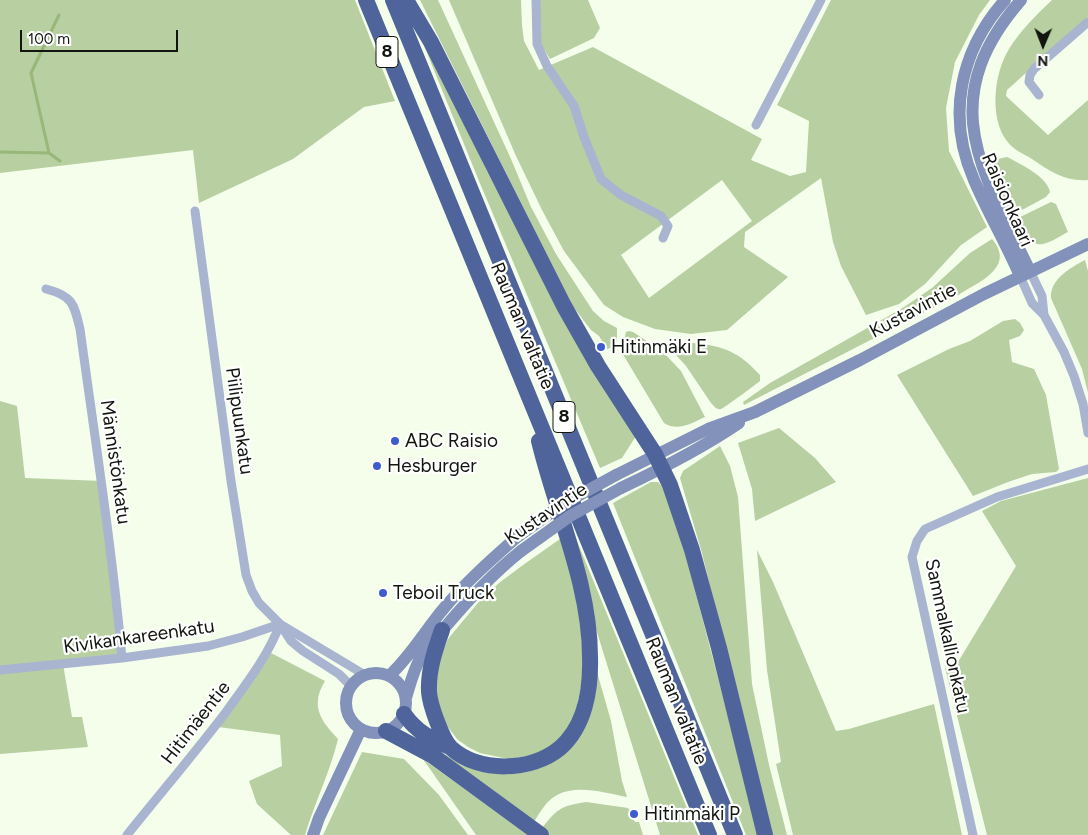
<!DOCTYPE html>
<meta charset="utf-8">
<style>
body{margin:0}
#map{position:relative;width:1088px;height:835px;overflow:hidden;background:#f4feeb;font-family:Figtree,sans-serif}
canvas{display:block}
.north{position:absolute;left:1018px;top:20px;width:50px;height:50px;-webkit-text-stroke:4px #fff;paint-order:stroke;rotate:181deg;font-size:14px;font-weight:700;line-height:20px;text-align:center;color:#12160f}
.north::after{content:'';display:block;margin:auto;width:18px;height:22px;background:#12160f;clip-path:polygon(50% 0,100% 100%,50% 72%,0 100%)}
.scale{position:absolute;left:20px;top:30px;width:158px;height:22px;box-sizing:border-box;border:2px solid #12160f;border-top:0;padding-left:6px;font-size:15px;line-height:18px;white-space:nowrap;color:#12160f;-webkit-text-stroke:4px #fff;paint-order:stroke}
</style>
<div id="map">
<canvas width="1088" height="835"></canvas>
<div class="north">N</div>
<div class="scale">100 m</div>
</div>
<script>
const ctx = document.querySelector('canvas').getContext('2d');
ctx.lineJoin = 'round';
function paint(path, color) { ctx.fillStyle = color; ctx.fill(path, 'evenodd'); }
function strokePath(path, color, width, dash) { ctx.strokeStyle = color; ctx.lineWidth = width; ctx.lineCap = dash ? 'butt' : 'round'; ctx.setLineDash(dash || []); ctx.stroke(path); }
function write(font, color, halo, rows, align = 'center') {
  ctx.font = font + ' Figtree,sans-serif'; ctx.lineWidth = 4.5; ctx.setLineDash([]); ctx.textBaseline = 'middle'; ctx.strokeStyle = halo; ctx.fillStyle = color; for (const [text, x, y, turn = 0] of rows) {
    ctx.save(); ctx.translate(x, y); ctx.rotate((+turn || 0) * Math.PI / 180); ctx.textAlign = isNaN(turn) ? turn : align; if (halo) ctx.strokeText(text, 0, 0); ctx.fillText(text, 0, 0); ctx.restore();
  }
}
paint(new Path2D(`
 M0,0h355l40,101 -31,6 -71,52 -94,44 -6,-53 -193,23z
 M420,0h18l73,159 20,48 25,47 37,57 11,10 13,7v18l-10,3 -8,-13 -8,-6 -20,-26z
 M449,0h72l1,25 2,16 15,29 54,-23 169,92 -11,21 39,16 16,-4 3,-51 -32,-16 54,-105h159l-11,15 -24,47 -9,46 3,43 38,76 -26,18 -36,39 -26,20 -33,11 -25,-49 -8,-24 -12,-64 -76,54 -1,15 44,30 -61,53 -36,4 -36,-5 -32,-12 -19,-12 -40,-54 -22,-41 -26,-54zM722,180l30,41 -103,77 -28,-43z
 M540,0h48l12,28 -6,10 -44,21 -10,-16z
 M1052,0h36v17l-81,73 -1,6 42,39 40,-35v80c-22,2 -39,-9 -56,-21 -8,-5 -20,-10 -25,-18 -18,-23 -13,-68 2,-92 11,-18 28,-35 43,-49z
 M425,42l62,129 98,188 51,77 -14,22 -22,10 -121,-287 -56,-138z
 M1007,157c13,7 40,19 43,35l-4,5 -35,19 -19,-37 -4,-15 5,-4z
 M1051,202l5,2 12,28c-8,4 -16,10 -25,12 -11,3 -24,-15 -29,-24z
 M992,239c24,28 -13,43 -32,55l-216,111 -1,-3 27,-19 131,-74 31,-21 38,-35z
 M1085,260l3,11v122l-6,-24 -31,-71c-1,-19 19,-30 34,-38z
 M1015,319l5,4 4,7 -4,6 -11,4 3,22 22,7 12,26 13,74 -3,3 -24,2 -24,8 -35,14 -76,-121 52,-26 21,-8 33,-20z
 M629,331l4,1 29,19 19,20 24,46c-13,6 -27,15 -41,6l-40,-67 -1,-11 3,-13z
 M693,343c31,3 46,9 67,32v6c-6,5 -36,27 -39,28 -5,1 -7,-3 -10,-6l-25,-37 -10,-11 -3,-5 5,-4z
 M0,401l17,5 8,72 77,3 20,177 -59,6 9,53h10l6,30 -88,7z
 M779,428l36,30 21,24 -81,39 -3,-32 -14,-46z
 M720,446l10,20 8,31 14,187 17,81 18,70h-16l-69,-282 -22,-75 3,-7z
 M1088,478v357h-101l-42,-167 10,-1 61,-101 -34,-55 19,-10z
 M651,482h7l6,7 21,63 74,283h-13l-133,-332z
 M572,529l126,306h-38l-64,-206z
 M560,539l12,37 9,44 2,58 -8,36 -13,23 -23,17 -31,5 -28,-6 -12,-6 -11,-8 -13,-17 -10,-30 5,-31 9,-22 29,-35 22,-21 24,-18z
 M757,550l16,32 63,149 13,-2 85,-25 28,131h-169l-17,-71 5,-2 -14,-92z
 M271,653l54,28c-3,5 -7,13 -7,19 -2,16 11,29 20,39 -8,33 -23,63 -33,96h-14l-34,-31 -8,-23 33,-15 -2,-31 -62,-8z
 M595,665l16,56 11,60 5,16c-21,-4 -50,-13 -70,-2 -10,5 -17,17 -23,27l-115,-83 37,22 15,7 94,-18z
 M362,752l42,7 35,36 29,40h-145z
 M423,759l105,76h-52z
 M586,802l42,6 7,14h4l4,13h-93l-8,-7c16,-20 19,-22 44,-26z`), '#b7cfa1');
strokePath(new Path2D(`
 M0,152l49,1 11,8
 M49,153l-18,-80 28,-58`), '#98b779', 3);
strokePath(new Path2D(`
 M536,0l1,44 10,22 27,40 10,31 17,42 20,16 40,21 7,10 -5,12
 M1039,95l-10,-13 1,-7 4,-6 54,-47
 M756,125l65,-125
 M195,211l36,270 15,94 6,16 7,12 21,21 11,17 12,10 36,23 12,12
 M1030,271l12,25 2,19
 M1020,276l12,27 12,12 20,37 10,24 9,28 5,29
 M46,289c27,7 28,15 34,40 15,110 32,219 42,329
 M0,670l122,-12 86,-12 34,-9 38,-13 85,51
 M127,835c33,-41 67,-81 99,-123 20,-28 42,-56 54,-88
 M973,835l-61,-278 5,-16 8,-12 72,-32 91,-28`), '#a9b4d0', 9);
strokePath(new Path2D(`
 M1005,0c-45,51 -59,116 -31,180 14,33 32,63 46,96
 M1021,0c-87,100 -40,169 9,271
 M616,475l92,-46 47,-17 105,-52 124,-66 104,-50
 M621,488c40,-19 80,-39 118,-65
 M346 703a30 30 0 1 1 60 0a30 30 0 1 1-60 0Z
 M389,676c22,-20 37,-47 56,-69 22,-26 47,-48 72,-70
 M406,698c4,-14 8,-30 16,-43 5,-9 13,-16 20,-24 24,-29 49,-56 79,-80
 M313,835l6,-17 42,-89`), '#8292bb', 12);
strokePath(new Path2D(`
 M366,0l343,835
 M393,0l342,835
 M406,0l25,42 133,264 34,60 57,88 15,31 22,65 27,98 46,187
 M442,630c-7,20 -14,40 -13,62 1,13 13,47 22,56 28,25 80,24 109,0 25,-22 31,-59 30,-91 0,-73 -34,-145 -51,-216
 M404,714c12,17 26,25 46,33
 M386,731l47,25 108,79`), '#50649c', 16);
strokePath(new Path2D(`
 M517,537l46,-33 53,-29
 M521,551l49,-35 51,-28`), '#8292bb', 12);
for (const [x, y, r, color] of [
 [601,347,5,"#3d5dcf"],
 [395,441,5,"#3d5dcf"],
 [377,466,5,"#3d5dcf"],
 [383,593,5,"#3d5dcf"],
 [634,814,5,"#3d5dcf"]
]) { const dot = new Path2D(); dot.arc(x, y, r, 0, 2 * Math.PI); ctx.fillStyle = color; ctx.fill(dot); strokePath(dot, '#fff', 2); }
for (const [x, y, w] of [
 [387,52,22],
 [564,417,22]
]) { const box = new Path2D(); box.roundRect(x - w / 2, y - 15.5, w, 31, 4); ctx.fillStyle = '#fff'; ctx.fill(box); strokePath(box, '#12160f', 1); }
write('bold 18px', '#12160f', null, [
 ["8",387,52],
 ["8",564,417]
]);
write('19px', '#12160f', '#fff', [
 ["Raisionkaari",1007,200,66],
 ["Kustavintie",913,311,-28],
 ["Rauman valtatie",522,326,67],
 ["Piilipuunkatu",239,421,82],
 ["Männistönkatu",115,462,82],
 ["Kustavintie",546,514,-34],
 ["Sammalkallionkatu",947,636,78],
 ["Kivikankareenkatu",139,637,-8],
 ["Rauman valtatie",676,701,68],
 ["Hitimäentie",196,723,-52]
]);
write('19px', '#12160f', '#fff', [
 ["Hitinmäki E",611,347],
 ["ABC Raisio",405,441],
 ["Hesburger",387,466],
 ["Teboil Truck",393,593],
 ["Hitinmäki P",644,814]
], 'left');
</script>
